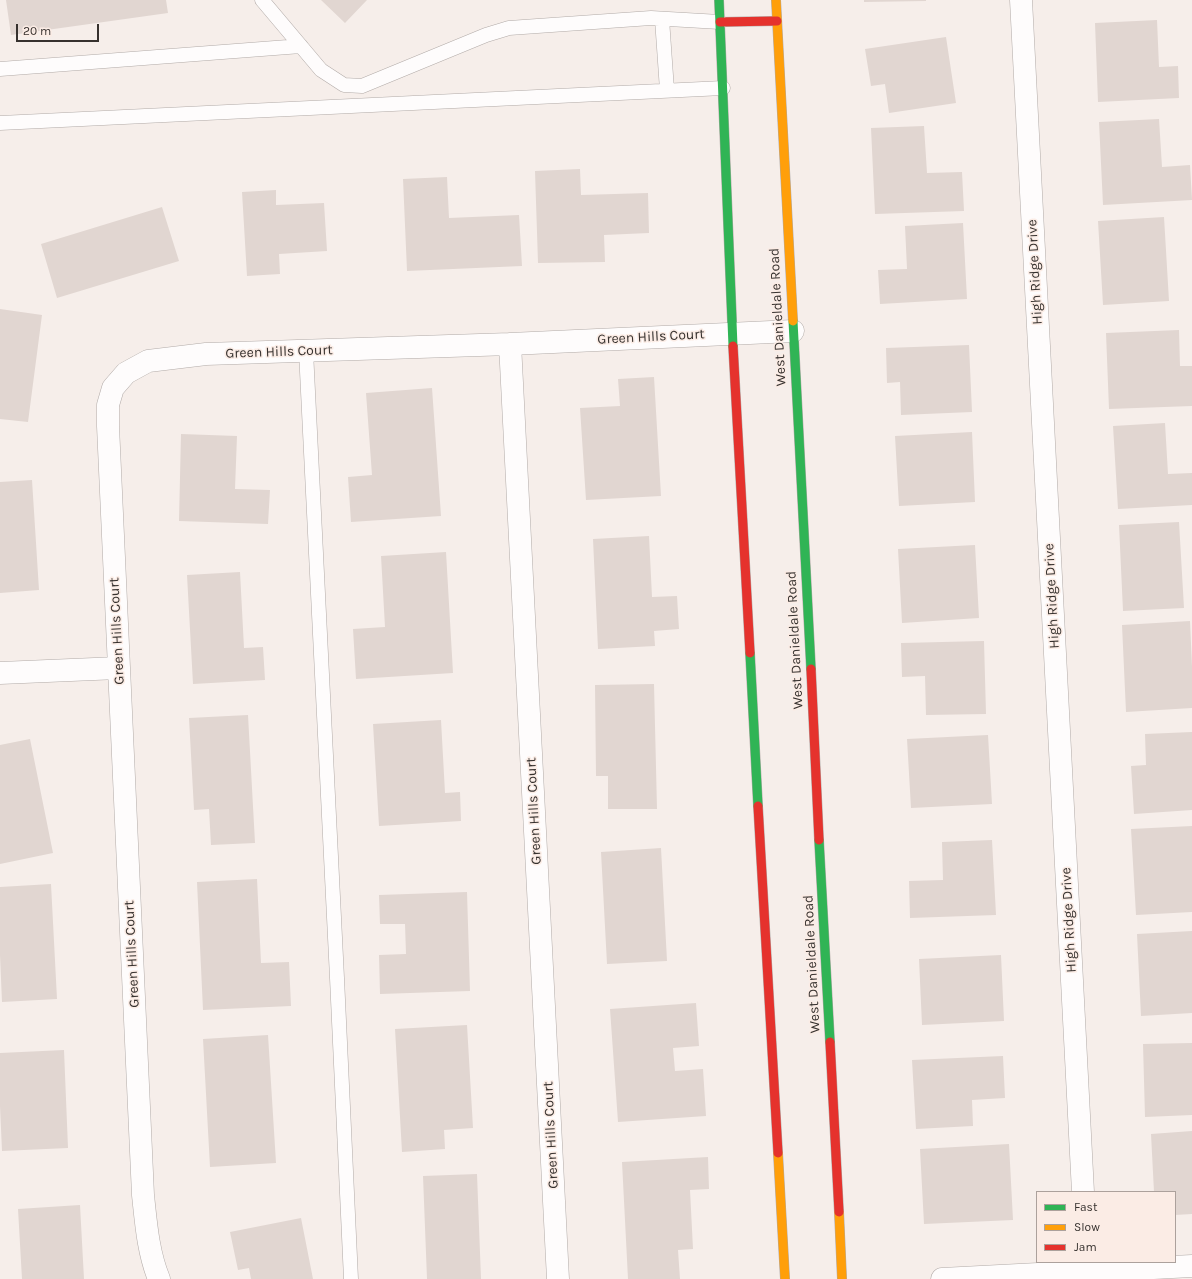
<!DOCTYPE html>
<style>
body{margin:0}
#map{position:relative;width:1192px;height:1279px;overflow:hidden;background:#f6eeea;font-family:Karla,sans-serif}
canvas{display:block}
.legend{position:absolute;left:1036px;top:1191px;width:140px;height:72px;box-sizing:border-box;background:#fbece5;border:1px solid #aca19c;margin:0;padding:5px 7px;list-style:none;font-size:12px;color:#36312e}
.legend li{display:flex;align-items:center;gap:8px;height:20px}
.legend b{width:20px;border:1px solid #aca19c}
.scale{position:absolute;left:16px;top:24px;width:83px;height:18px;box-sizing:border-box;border:2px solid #36312e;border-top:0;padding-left:5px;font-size:12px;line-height:14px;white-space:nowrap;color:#36312e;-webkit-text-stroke:3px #fbece5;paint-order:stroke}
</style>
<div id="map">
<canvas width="1192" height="1279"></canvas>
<ul class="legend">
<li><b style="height:5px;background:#30b455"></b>Fast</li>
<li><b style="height:5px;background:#ff9f0a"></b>Slow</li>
<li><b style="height:5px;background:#e5322d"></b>Jam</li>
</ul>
<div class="scale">20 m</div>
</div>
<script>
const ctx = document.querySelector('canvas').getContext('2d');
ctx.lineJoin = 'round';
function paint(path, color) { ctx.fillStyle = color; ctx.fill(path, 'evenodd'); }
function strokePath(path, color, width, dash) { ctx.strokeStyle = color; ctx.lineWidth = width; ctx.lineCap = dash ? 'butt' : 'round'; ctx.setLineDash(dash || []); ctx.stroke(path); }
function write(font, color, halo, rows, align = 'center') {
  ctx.font = font + ' Karla,sans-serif'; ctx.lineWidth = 3; ctx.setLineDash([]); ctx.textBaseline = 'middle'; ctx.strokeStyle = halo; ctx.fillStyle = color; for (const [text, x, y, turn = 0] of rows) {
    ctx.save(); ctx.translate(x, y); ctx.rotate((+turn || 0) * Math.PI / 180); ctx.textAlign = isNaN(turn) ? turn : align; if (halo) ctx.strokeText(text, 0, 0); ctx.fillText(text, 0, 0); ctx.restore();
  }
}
paint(new Path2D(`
 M6,0h160l2,13 -157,22z
 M321,0h46l-22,23z
 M864,0h62v1l-62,1z
 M1157,20l2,47 19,-1 1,32 -81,4 -3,-79z
 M946,37l10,66 -67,10 -4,-29 -14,2 -6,-37z
 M1159,119l3,48 28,-2 2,35 -89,5 -4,-83z
 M924,126l3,47 35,-1 2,39 -89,3 -4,-86z
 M580,169l1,26 67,-2 1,40 -45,2 1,27 -67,1 -3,-92z
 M447,177l2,41 70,-3 3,51 -115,5 -4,-92z
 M276,190v15l48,-2 3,48 -48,3 1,20 -33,2 -5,-84z
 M162,207l17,54 -122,37 -16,-54z
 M1164,217l5,84 -66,4 -5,-84z
 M963,223l4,76 -87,5 -2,-34 29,-1 -2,-43z
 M0,309l42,6 -14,107 -28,-3z
 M1179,330l1,36h12v40l-83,3 -3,-76z
 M969,345l3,67 -71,3 -1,-33 -13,1 -1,-35z
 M654,377l7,119 -75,4 -6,-92 40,-2 -2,-27z
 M432,388l9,128 -90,6 -3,-45 24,-2 -6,-82z
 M1165,423l3,51 24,-1v32l-74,4 -5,-83z
 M972,432l3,70 -76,4 -4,-70z
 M181,434l56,2 -2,53 35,1 -2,34 -89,-3z
 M32,480l7,110 -39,3v-111z
 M1179,522l5,86 -61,3 -4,-86z
 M649,536l3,61 25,-1 2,33 -25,2 1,15 -57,3 -5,-110z
 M975,545l4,73 -77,5 -4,-74z
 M446,552l7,121 -97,6 -3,-50 32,-2 -4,-71z
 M240,572l4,76 19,-1 2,33 -72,4 -6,-109z
 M1190,621l2,46v41l-66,4 -4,-87z
 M984,641l2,73 -60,1 -1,-39 -23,1 -1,-34z
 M654,684l3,125h-49v-33h-12l-1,-91z
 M248,715l7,128 -44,2 -2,-36 -15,1 -5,-92z
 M441,720l4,73 15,-1 1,29 -82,5 -6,-102z
 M1192,732v78l-58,4 -3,-48 15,-1 -1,-31z
 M988,735l4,69 -81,4 -4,-69z
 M30,739l23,114 -53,11v-119z
 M1192,826v86l-56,3 -5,-86z
 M992,840l4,75 -86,3 -1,-37 34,-1 -1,-38z
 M661,848l6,113 -60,3 -6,-112z
 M257,879l4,84 28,-1 2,44 -88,4 -6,-128z
 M51,884l6,115 -55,3 -2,-47v-68z
 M467,892l3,99 -90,3 -1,-39 27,-1 -1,-30h-25l-1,-29z
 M1192,931v82l-51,3 -4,-82z
 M1001,955l3,66 -82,4 -3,-66z
 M696,1003l3,43 -26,2 2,23 28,-2 3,47 -88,6 -8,-113z
 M467,1025l6,103 -29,2 1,19 -43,3 -7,-123z
 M268,1035l8,128 -66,4 -7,-128z
 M1192,1043v72l-47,2 -2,-73z
 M64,1050l4,98 -66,3 -2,-45v-53z
 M1003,1056l2,42 -33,2 1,26 -57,3 -4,-69z
 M1192,1131v83l-17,1v-23h-21l-3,-58z
 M1009,1144l4,76 -89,4 -4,-75z
 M708,1157l1,32 -19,1 3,59 -15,1 2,29h-52l-6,-117z
 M477,1174l4,105h-54l-4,-103z
 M80,1205l4,74h-62l-4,-70z
 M301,1218l12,61h-62l-2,-11 -11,2 -8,-38z`), '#e1d6d1');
const lane = new Path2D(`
 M262,0l59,70 23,15 18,1 124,-51 23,-7 142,-10 69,4
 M662,19l5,71
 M0,69l301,-23
 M0,123l723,-35
 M306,351l31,627 14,301`);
const street = new Path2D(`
 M1021,0l62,1192
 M510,344l48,935
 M0,673l118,-5
 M159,1279c-11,-27 -13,-56 -16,-84l-35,-769v-21l5,-17 13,-15 22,-12 58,-7 304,-10 283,-13
 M942,1279l250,-13`);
const fast = new Path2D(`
 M719,0l14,346
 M793,321l18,348
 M750,653l8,153
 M819,840l11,202`);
const slow = new Path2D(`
 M776,0l17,321
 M778,1153l7,126
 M839,1212l3,67`);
const jam = new Path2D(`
 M720,22l57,-1
 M733,346l17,307
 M811,669l8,171
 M758,806l20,347
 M830,1042l9,170`);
strokePath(lane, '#b1aaa7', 15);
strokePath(street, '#b1aaa7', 23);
strokePath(fast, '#b1aaa7', 10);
strokePath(slow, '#b1aaa7', 10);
strokePath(jam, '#b1aaa7', 10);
strokePath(lane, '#fefcfc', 14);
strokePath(street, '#fefcfc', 22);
strokePath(fast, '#30b455', 9);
strokePath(slow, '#ff9f0a', 9);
strokePath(jam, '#e5322d', 9);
write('14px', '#36312e', '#fbece5', [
 ["High Ridge Drive",1035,272,-93],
 ["West Danieldale Road",778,317,-93],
 ["Green Hills Court",651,337,-3],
 ["Green Hills Court",279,352,-2],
 ["High Ridge Drive",1052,596,-93],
 ["Green Hills Court",117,631,-93],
 ["West Danieldale Road",795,640,-93],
 ["Green Hills Court",534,811,-93],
 ["High Ridge Drive",1069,920,-93],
 ["Green Hills Court",132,954,-93],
 ["West Danieldale Road",812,964,-93],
 ["Green Hills Court",551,1135,-93]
]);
</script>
